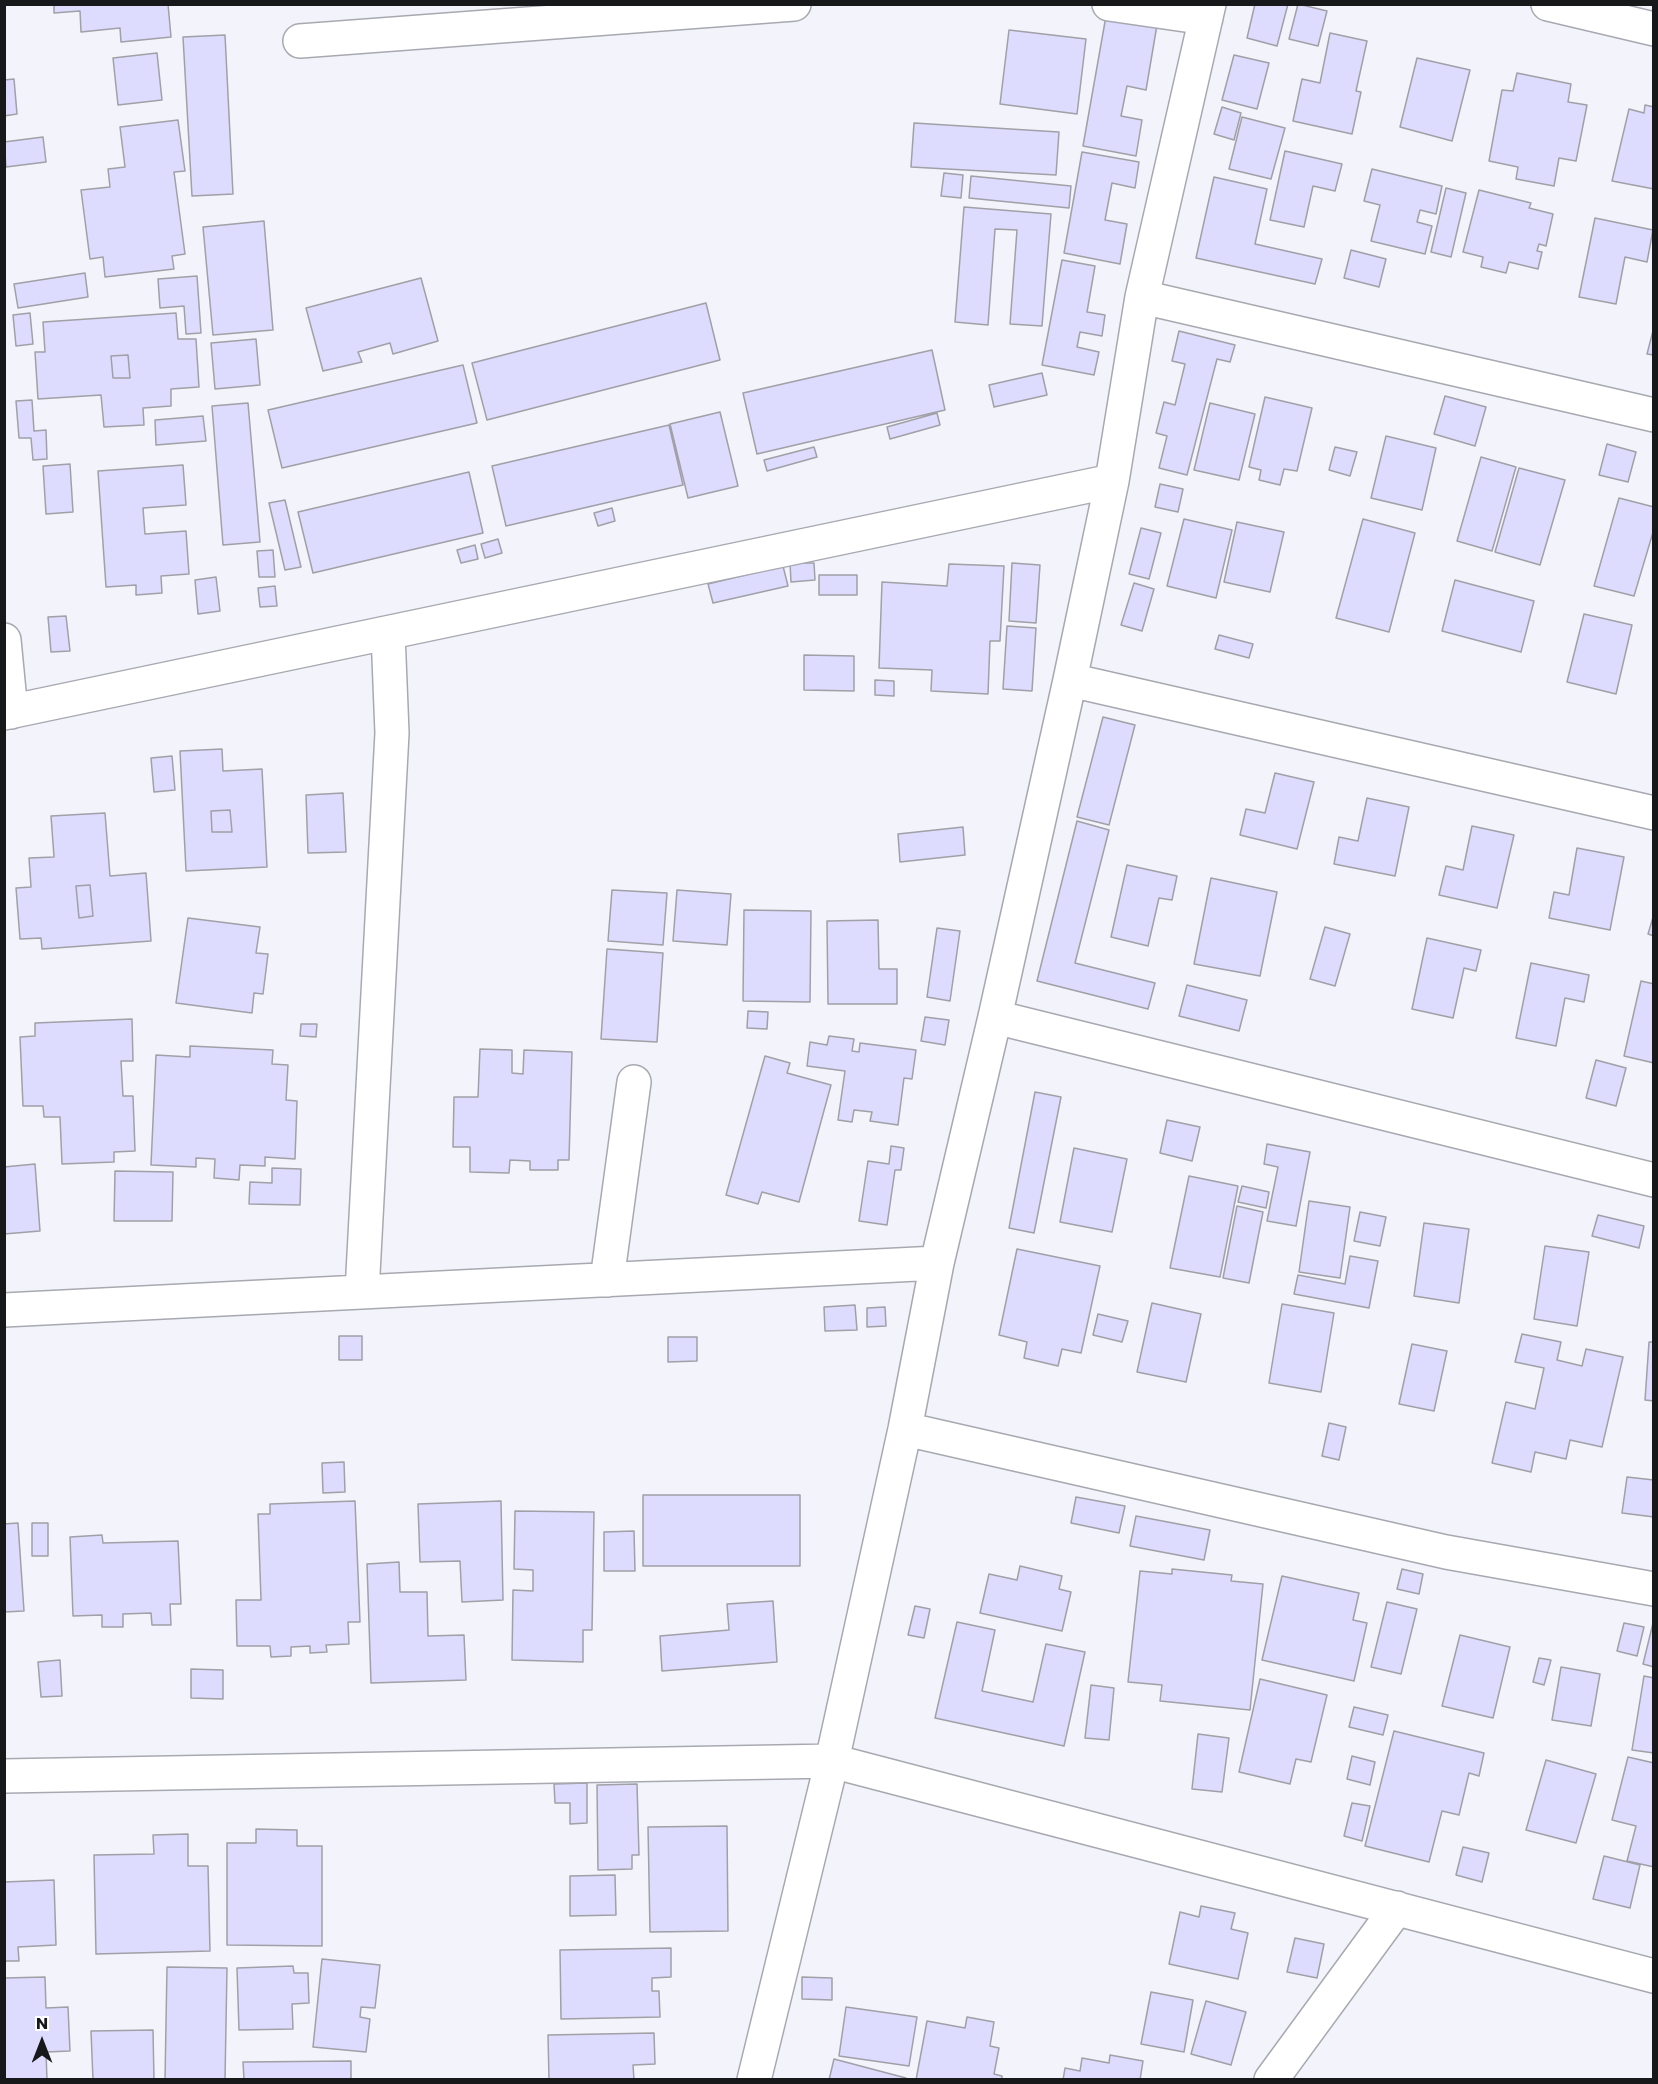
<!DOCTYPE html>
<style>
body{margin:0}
#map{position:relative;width:1658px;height:2084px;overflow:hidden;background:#f3f4fb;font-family:Poppins,sans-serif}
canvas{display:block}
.frame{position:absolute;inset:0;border:6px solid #17181a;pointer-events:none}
.north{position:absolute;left:12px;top:2012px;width:60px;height:60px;-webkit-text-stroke:4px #fff;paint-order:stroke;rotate:0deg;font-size:16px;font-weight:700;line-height:24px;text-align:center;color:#17181a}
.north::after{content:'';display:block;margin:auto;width:21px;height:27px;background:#17181a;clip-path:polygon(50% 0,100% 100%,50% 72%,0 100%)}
</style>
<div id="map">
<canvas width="1658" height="2084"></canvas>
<div class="frame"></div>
<div class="north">N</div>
</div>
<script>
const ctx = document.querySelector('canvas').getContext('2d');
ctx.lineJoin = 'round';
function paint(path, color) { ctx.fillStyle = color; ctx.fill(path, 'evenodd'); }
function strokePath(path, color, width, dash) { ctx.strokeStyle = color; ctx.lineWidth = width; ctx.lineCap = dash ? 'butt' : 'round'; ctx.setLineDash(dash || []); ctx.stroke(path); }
const building = new Path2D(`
 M54,4h114l3,33 -50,5 -1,-14 -39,4 -1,-21 -26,2z
 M1255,4h33l-11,42 -30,-8z
 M1298,4l29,7 -9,35 -29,-7z
 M1106,16l51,9 -11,65 -19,-4 -6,30 21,4 -6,36 -53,-10z
 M1009,30l77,9 -9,75 -77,-10z
 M1330,33l37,8 -11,50 5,1 -9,42 -59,-13 9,-42 18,4z
 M225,35l8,159 -41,2 -9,-159z
 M157,53l5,47 -44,5 -5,-47z
 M1234,55l35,8 -12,46 -35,-9z
 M1417,58l53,12 -18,71 -52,-14z
 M1517,73l54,11 -3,18 19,3 -11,56 -17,-3 -5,28 -38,-7 2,-12 -29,-6 13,-71 11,1z
 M14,79l3,35 -13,2v-36z
 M1645,105l9,2v82l-42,-8 17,-72 15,4z
 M1222,107l19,6 -7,27 -20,-6z
 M1242,117l43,11 -14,51 -42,-10z
 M178,120l7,51 -11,1 11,82 -13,2 2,13 -69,8 -2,-20 -13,2 -9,-69 29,-3 -2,-18 17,-2 -5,-40z
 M914,123l145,9 -3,43 -145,-8z
 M43,137l3,25 -40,5 -2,-25z
 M1285,151l57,13 -7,27 -22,-5 -9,41 -34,-7z
 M1082,152l57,10 -4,26 -23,-5 -7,37 22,4 -7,40 -56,-11z
 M1372,169l70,17 -6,28 -16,-4 -3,12 15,4 -7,28 -54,-13 9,-36 -16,-4z
 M944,173l19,2 -2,23 -20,-2z
 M971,176l100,10 -2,22 -100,-10z
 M1214,177l53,12 -12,55 67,15 -7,25 -119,-26z
 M1446,188l20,5 -15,64 -20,-5z
 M1479,190l52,13 -2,5 24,6 -7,32 -7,-2 -2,7 5,1 -4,17 -29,-7 -3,11 -25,-6 2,-10 -20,-5z
 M964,207l87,7 -9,112 -32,-2 7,-94 -22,-1 -7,96 -33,-3z
 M1595,218l58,12 -6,32 -22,-5 -9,47 -37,-7z
 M264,221l9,109 -60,5 -10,-108z
 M1351,250l35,9 -7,28 -35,-9z
 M1062,260l33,6 -8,46 18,3 -3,21 -22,-4 -3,15 22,5 -5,23 -52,-10z
 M85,273l3,24 -70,11 -4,-24z
 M197,276l4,57 -15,1 -2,-28 -24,2 -2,-29z
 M421,278l17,63 -45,13 -3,-11 -32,9 4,10 -39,9 -17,-63z
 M706,303l14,57 -233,60 -15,-57z
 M30,313l3,31 -17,2 -3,-31z
 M176,313l2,26h18l3,48 -28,2v17l-28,2 1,17 -40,2 -3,-32 -63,4 -3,-47h10l-2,-30zM128,355l2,23h-17l-2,-22z
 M1654,327v28l-7,-1z
 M1179,331l56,14 -5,17 -13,-3 -30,116 -28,-7 8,-32 -11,-3 8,-31 11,3 10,-41 -13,-3z
 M256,339l4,46 -45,4 -4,-46z
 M932,350l13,60 -188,44 -14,-61z
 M128,355l2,23h-17l-2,-22z
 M463,365l14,58 -195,45 -14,-58z
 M1042,373l5,22 -53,12 -5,-22z
 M1445,396l41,11 -11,39 -41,-12z
 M1265,397l47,11 -15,63 -13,-2 -4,16 -21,-5 2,-10 -12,-3z
 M32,400l2,31 12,-1 1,29 -14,1 -2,-22h-12l-3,-37z
 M248,403l12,139 -37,3 -11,-139z
 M1210,403l45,11 -16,66 -45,-10z
 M720,412l18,74 -50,12 -18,-74z
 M937,413l3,12 -50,14 -3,-12z
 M203,416l3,25 -50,4 -1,-25z
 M669,425l14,60 -177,41 -14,-60z
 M1386,436l50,12 -14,62 -51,-12z
 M1607,444l29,8 -8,30 -29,-7z
 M814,447l3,10 -50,14 -3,-11z
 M1335,447l22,5 -7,24 -21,-6z
 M1481,457l35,10 -24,84 -35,-10z
 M70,464l3,48 -27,2 -3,-48z
 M183,465l3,40 -43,3 2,26 41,-3 3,43 -28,2 1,17 -26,2v-10l-30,2 -8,-116z
 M1519,468l46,12 -25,85 -45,-13z
 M469,472l14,61 -170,40 -15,-61z
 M1160,484l23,5 -5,23 -23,-5z
 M1619,498l35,9v22l-20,67 -40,-10z
 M285,500l16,67 -16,3 -16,-67z
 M612,508l3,13 -17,5 -4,-13z
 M1184,519l48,11 -16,68 -49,-12z
 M1363,519l52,14 -26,99 -53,-14z
 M1237,522l47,10 -14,60 -46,-10z
 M1141,528l20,5 -12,46 -20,-5z
 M498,539l4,14 -17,5 -4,-14z
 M475,545l3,14 -17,4 -4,-13z
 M273,550l2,27h-16l-2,-26z
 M790,563h24l1,17 -24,2z
 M1012,563l28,2 -4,58 -27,-2z
 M949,564l55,2 -4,75h-10l-2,53 -57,-3 1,-21 -53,-2 3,-86 65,4z
 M783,566l5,20 -75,17 -5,-19z
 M819,575h38v20h-38z
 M216,577l4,34 -22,3 -3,-34z
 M1455,580l79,21 -13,51 -79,-21z
 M1134,583l20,6 -12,42 -21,-6z
 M275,586l2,20 -17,1 -2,-19z
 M1584,614l48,11 -16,69 -49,-12z
 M66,616l4,35 -19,1 -3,-35z
 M1007,626l29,2 -4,63 -29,-2z
 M1219,635l34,9 -4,14 -34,-9z
 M804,655l50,1v35l-50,-1z
 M875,680l19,1v15l-19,-1z
 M1103,717l32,8 -26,100 -32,-8z
 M222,749l1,22 39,-2 5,98 -81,4 -6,-120zM230,810l2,22h-20l-1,-21z
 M172,756l3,34 -21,2 -3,-34z
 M1275,773l39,9 -17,67 -57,-14 6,-26 19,4z
 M343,793l3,59 -38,1 -2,-58z
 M1367,798l42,9 -14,69 -61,-12 5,-27 19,4z
 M230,810l2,22h-20l-1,-21z
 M105,813l5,63 36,-3 5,68 -109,8 -1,-11 -21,1 -4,-51 15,-1 -2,-29 25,-1 -3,-41zM90,885l3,31 -14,2 -3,-32z
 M1077,821l32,9 -34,133 80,20 -7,26 -111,-28z
 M1472,826l42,9 -17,73 -58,-13 7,-29 17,4z
 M963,827l2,28 -65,7 -2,-28z
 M1577,848l47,9 -14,73 -61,-12 5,-26 15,3z
 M1127,865l50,11 -5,24 -13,-2 -11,48 -37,-9z
 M1211,878l66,14 -17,84 -66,-12z
 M90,885l3,31 -14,2 -3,-32z
 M612,890l55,3 -4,52 -55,-4z
 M677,890l54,4 -4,51 -54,-4z
 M744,910l67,1 -1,91 -67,-1z
 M1654,914v22l-6,-2z
 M188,918l72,9 -4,26 12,1 -5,40 -9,-1 -2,20 -76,-10z
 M878,920l1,49h18v35h-69l-1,-83z
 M1325,927l25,7 -15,52 -25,-7z
 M937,928l23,3 -10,70 -23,-4z
 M1427,938l54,12 -5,21 -12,-3 -11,50 -41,-9z
 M607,949l56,4 -6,89 -56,-3z
 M1531,963l58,12 -5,27 -19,-4 -9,48 -40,-8z
 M1641,981l13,3v79l-30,-7z
 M1187,985l60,15 -8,31 -60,-15z
 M748,1011l20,1 -1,17 -20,-1z
 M925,1017l24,3 -4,25 -24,-4z
 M132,1019l1,42h-12l2,35h10l2,55 -21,1v10l-52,2 -2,-47h-16l-1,-11h-20l-3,-69 15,-1v-13z
 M301,1024h16l-1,13 -16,-1z
 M829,1036l25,3 -2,12 7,1 1,-9 56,7 -4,29 -8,-1 -6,47 -28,-4 2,-9 -18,-2 -2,12 -14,-2 7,-49 -38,-5 3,-24 17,3z
 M190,1046l83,4 -1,14 16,1 -2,35 11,1 -2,58 -30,-2v9l-25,-1 -1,15 -25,-2 1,-19 -19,-1v9l-45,-2 5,-110 34,2z
 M480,1049l32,1v23l11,1 1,-24 48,2 -3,108h-11v10h-28v-9l-20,-1 -1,13 -39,-1v-25h-17l1,-50h24z
 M765,1056l25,7 -3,10 44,12 -32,117 -37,-10 -4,12 -32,-9z
 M1596,1060l30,8 -10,38 -30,-8z
 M1035,1092l26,5 -27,136 -25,-5z
 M1167,1120l33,7 -8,34 -32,-8z
 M1267,1144l43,8 -14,74 -29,-5 11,-54 -14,-3z
 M891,1146l13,2 -3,22h-6l-8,55 -28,-4 9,-60 21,3z
 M1074,1148l53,11 -15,73 -52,-10z
 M35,1164l5,67 -36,3v-67z
 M272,1168l29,1 -1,36 -51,-1 1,-22 22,1z
 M115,1171l58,1 -1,49h-58z
 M1189,1176l49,10 -18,91 -50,-9z
 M1242,1186l27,6 -3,16 -28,-6z
 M1309,1201l41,6 -10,71 -41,-6z
 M1237,1206l26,6 -14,71 -26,-5z
 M1360,1212l26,5 -6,29 -26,-5z
 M1598,1215l46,11 -5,22 -47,-12z
 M1424,1223l45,6 -10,74 -45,-7z
 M1545,1246l44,6 -12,74 -43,-7z
 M1017,1249l83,17 -19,87 -19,-4 -4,17 -34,-8 3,-16 -28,-7z
 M1350,1256l28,5 -9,47 -75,-14 4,-19 47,9z
 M1152,1303l49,11 -15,68 -49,-10z
 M1282,1304l52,9 -13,79 -52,-9z
 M855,1305l2,25 -32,1 -1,-24z
 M885,1307l1,19 -19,1v-19z
 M1098,1314l30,7 -6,21 -29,-7z
 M1522,1334l39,8 -4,18 25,6 4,-17 37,8 -21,90 -32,-7 -4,19 -31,-7 -4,20 -39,-9 14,-61 29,7 9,-41 -29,-6z
 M339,1336h23v24h-23z
 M668,1337h29v24l-29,1z
 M1649,1342h5v59l-9,-1z
 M1412,1344l35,7 -13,60 -35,-7z
 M1329,1423l17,4 -7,33 -17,-4z
 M344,1462l1,30 -22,1 -1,-30z
 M1627,1477l27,3v37l-32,-4z
 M643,1495h157v71h-157z
 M1076,1497l49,9 -6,27 -48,-10z
 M355,1501l5,121h-12l1,22 -23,1 1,7 -17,1v-7l-19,1v9l-20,1 -1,-11h-33l-1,-46h25l-3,-86h12v-10z
 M501,1501l2,99 -41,2 -2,-41 -40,1 -2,-58z
 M515,1511l79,1 -2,118h-9v32l-71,-2 1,-70 20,1v-21l-19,-1z
 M1136,1516l74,14 -6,30 -74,-14z
 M18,1523l6,88 -20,1v-88z
 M32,1523h16v33h-16z
 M634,1531l1,40h-31v-39z
 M102,1535l1,8 75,-2 3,63h-11l1,21h-19l-1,-12 -28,1v13h-21v-12l-29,1 -3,-79z
 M399,1562l1,30h27l1,44 36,-1 2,45 -95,3 -4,-119z
 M1020,1566l42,10 -3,13 12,3 -9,39 -82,-18 9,-39 28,6z
 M1172,1569l60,6 -1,6 32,3 -13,126 -90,-9 2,-16 -34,-3 12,-111 32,3z
 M1402,1569l21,5 -4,20 -22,-5z
 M1282,1576l77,17 -6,27 14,3 -13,58 -92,-21z
 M773,1601l4,61 -115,9 -2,-35 69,-6 -2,-26z
 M1387,1602l30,7 -16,65 -30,-7z
 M915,1606l15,3 -6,29 -16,-3z
 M1654,1619v48l-11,-3z
 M957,1622l38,8 -13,61 51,11 13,-58 39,8 -21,94 -129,-28z
 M1624,1623l20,4 -7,29 -20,-5z
 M1460,1635l50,12 -17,71 -51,-12z
 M1539,1658l12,2 -7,25 -11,-3z
 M60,1660l2,36 -21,1 -3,-35z
 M1561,1667l39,7 -9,52 -39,-6z
 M191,1669l32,1v29l-32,-1z
 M1644,1676l10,2v75l-22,-3z
 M1260,1679l67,16 -16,67 -15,-3 -6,25 -51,-12z
 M1091,1685l23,3 -5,52 -24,-2z
 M1354,1707l34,8 -5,20 -34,-8z
 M1394,1731l90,22 -5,23 -10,-3 -10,42 -17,-4 -13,51 -64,-16z
 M1198,1734l31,4 -7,54 -30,-3z
 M1352,1756l23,6 -5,23 -23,-6z
 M1628,1757l26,6v104l-27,-6 9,-35 -24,-6z
 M1546,1760l50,14 -20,69 -50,-13z
 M587,1783v40l-17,1v-21h-15l-1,-19z
 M637,1784l2,71h-7v14l-34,1 -1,-85z
 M1352,1803l18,3 -8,35 -18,-5z
 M727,1826l1,105 -78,1 -2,-105z
 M256,1829l41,1v16h25v100l-95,-1v-102h29z
 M188,1834v32h20l2,85 -114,3 -2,-99 60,-1 -1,-19z
 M1463,1847l26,6 -7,29 -26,-7z
 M1604,1856l36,9 -10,43 -37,-9z
 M615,1875l1,40 -46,1v-40z
 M54,1880l2,65 -38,2 1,14h-15v-79z
 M1201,1906l34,7 -4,16 17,4 -10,46 -69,-15 11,-52 19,5z
 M1295,1938l29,6 -7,34 -30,-6z
 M671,1948v29l-19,1v13h7l1,26 -99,2 -1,-69z
 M322,1959l58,6 -5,43 -14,-1 -1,10 10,2 -4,33 -53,-5z
 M293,1966l1,7h14l1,30 -17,1 1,25 -54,1 -2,-62z
 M167,1967l60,1 -2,112h-60z
 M45,1977l1,31 22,-1 2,44 -24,1 1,28h-43v-102z
 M802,1977l30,1v22l-30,-1z
 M1151,1992l42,8 -9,52 -43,-8z
 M1206,2001l40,11 -15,53 -40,-11z
 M846,2007l71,10 -8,49 -70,-10z
 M967,2017l27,5 -4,24 9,2 -5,26 8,2v4h-86l11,-59 38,7z
 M153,2030l1,50h-61l-2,-49z
 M654,2033l1,31 -22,1 1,15h-85l-1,-45z
 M1110,2055l33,6 -3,19h-77l2,-12 15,3 2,-13 27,5z
 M834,2059l72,19v2h-77z
 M351,2061v19h-107l-1,-18z`);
paint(building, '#dddbfe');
strokePath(building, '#a0a0a6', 1.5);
const minor = new Path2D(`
 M1109,4l97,14
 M1548,4l106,25
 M300,41l494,-37
 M1142,297l512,118
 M4,640l7,72
 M1070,680l584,133
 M4,713l1108,-232
 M995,1017l659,163
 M607,1280l27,-198
 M362,1292l30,-559 -4,-100
 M4,1310l933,-47
 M905,1429l541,123 208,37
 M4,1776l828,-15 822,215
 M754,2080l78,-319 73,-332 32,-166 58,-246 75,-337 42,-199 30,-184 67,-293
 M1271,2080l126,-172`);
strokePath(minor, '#a8a9b0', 36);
strokePath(minor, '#fff', 33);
</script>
